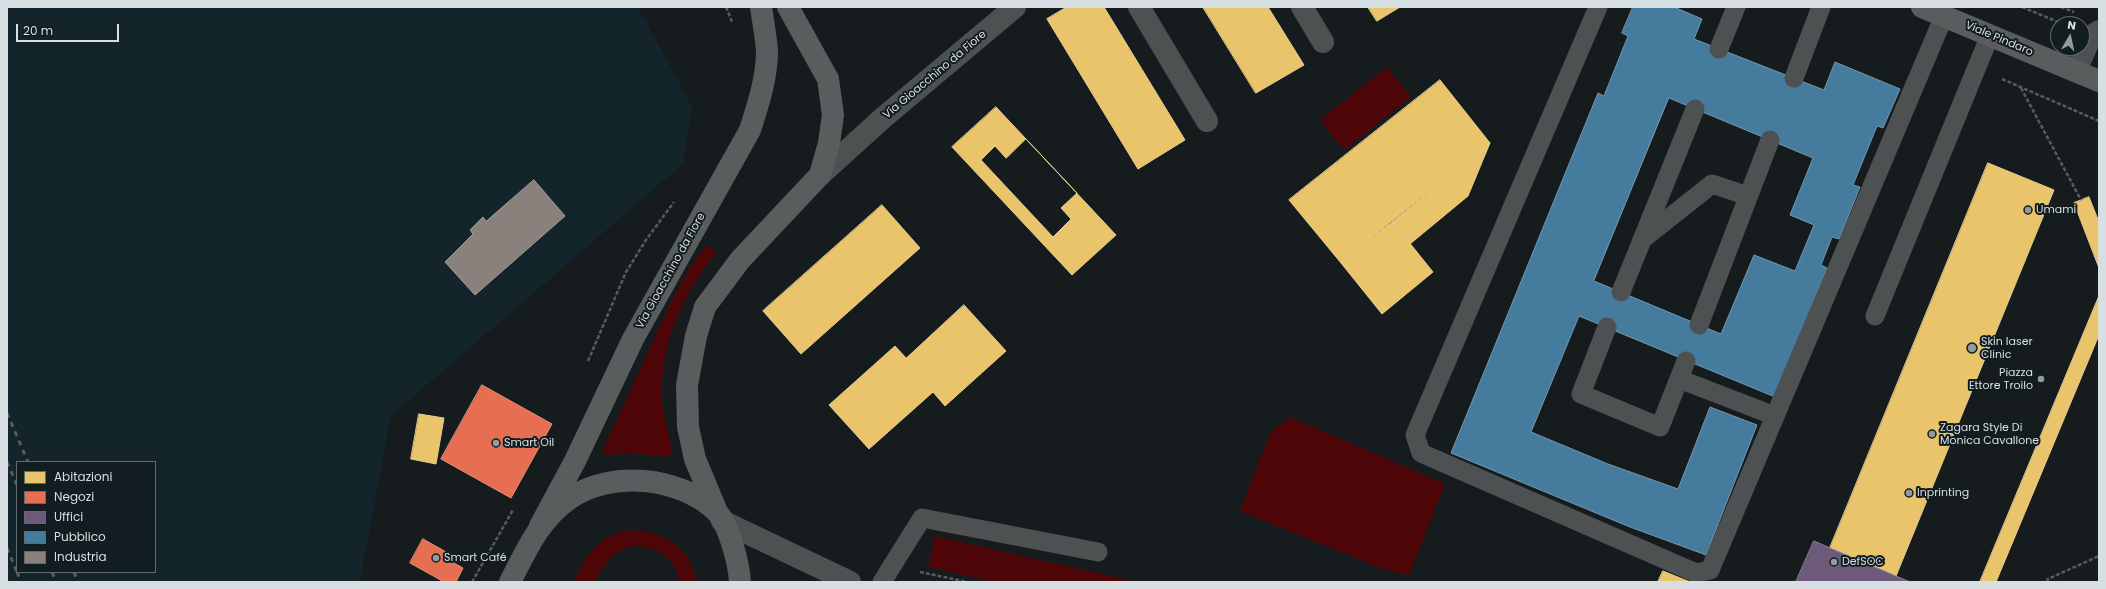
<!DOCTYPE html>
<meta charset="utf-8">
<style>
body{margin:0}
#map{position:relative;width:2106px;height:589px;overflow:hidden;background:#161c1e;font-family:Poppins,sans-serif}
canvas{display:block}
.frame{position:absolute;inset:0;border:8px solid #d8dfe2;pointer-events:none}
.legend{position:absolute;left:16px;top:461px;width:140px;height:112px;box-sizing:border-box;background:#121d21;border:1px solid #616b6e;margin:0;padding:5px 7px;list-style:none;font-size:12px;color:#d8dfe2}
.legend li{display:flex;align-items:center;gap:8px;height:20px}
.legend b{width:20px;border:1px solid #616b6e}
.north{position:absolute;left:2050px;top:16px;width:40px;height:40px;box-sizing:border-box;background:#121d21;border:1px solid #616b6e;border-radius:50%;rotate:9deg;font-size:11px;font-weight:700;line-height:16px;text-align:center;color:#d8dfe2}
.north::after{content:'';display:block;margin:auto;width:14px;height:18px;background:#949b9d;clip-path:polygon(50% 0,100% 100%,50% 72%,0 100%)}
.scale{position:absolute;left:16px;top:24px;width:103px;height:18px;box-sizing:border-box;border:2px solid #d8dfe2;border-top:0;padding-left:5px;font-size:12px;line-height:14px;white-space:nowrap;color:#d8dfe2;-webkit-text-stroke:3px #121d21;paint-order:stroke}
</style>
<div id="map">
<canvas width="2106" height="589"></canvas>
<div class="frame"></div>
<ul class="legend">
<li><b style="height:11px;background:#e9c46a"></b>Abitazioni</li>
<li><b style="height:11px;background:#e76f51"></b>Negozi</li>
<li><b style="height:11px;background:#6d597a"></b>Uffici</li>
<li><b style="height:11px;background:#457b9d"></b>Pubblico</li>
<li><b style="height:11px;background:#8a817c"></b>Industria</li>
</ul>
<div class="north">N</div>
<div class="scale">20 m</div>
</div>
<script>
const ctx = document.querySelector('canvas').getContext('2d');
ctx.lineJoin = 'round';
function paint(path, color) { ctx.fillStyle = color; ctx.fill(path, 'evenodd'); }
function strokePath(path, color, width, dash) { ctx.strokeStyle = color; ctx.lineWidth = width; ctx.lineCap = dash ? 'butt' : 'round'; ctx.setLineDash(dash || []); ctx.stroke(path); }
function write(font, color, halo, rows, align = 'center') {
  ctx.font = font + ' Poppins,sans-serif'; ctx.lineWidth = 4; ctx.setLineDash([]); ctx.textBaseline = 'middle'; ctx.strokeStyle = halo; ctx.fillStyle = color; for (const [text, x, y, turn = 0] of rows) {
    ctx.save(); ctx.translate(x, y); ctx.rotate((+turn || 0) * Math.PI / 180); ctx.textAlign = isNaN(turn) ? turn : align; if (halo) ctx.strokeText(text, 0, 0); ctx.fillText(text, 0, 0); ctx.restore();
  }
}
paint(new Path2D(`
 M7,7h631l54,99 -9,58 -292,252 -31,166h-353zM17,462h138v110h-138z`), '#13242a');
paint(new Path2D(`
 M1387,67l24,30 -67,53 -24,-30z
 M707,245l9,8c-33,40 -57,94 -54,147 1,17 7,34 10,51l-4,6 -37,-4 -25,2 -3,-5 71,-154 18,-32z
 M1290,417l155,67 -36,91 -26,-6 -143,-58 30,-78z
 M629,530c35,2 60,15 68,52h-18c-2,-29 -37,-45 -61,-30 -11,7 -17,19 -23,30h-22c14,-27 25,-46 56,-52z
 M935,536l202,46h-142l-67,-15z`), '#4e0609');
const homes = new Path2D(`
 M1067,7h37l81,133 -47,29 -91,-150z
 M1203,7h65l36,58 -48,28z
 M1368,7h32l-23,14z
 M1440,80l50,63 -149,120 -52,-63z
 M996,107l120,128 -44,40 -120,-128z
 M1026,139l51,54 -16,15 10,11 -18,18 -72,-77 14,-14 11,12z
 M1490,143l-22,53 -58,48 -18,-23z
 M1988,163l66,27 -158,386 -66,-28z
 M2089,197l10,25v46l-25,-65z
 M882,205l38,43 -119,106 -38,-43z
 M1392,221l41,51 -51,42 -41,-51z
 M2099,296v39l-103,247h-16z
 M964,305l42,46 -61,55 -12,-14 -64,57 -40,-44 66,-59 11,12z
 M419,414l25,4 -8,46 -25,-5z
 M1663,571l27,11h-32z`);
paint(homes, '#e9c46a');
strokePath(homes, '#e4cc8e', 1);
const shops = new Path2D(`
 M482,385l70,39 -41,74 -70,-39z
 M423,539l32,18 -3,5 11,6 -7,14h-12l-34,-19z`);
paint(shops, '#e76f51');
strokePath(shops, '#e2917c', 1);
const offices = new Path2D(`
 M1814,541l16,7 80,34h-114z`);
paint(offices, '#6d597a');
strokePath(offices, '#8d8199', 1);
const public = new Path2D(`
 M1633,7h41l28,12 -8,20 130,51 11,-28 65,27 -17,39 -6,-2 -24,59 7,2 -21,52 -7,-2 -11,28 6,3 -52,129 -196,-81 -48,116 77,32 70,25 32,-82 47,18 -51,130 -76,-28 -179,-74 147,-360 6,3 24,-60 -6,-3zM1669,98l144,60 -23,57 24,10 -19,46 -41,-16 -33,79 -127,-53z`);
paint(public, '#457b9d');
strokePath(public, '#7199b2', 1);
const industry = new Path2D(`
 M534,180l31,36 -90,79 -30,-33 28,-28 -3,-4 13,-13 3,4z`);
paint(industry, '#8a817c');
strokePath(industry, '#a19d9b', 1);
strokePath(new Path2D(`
 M726,7l6,15
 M2022,7l41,17
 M2061,7l13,5
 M2002,79l97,42
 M2021,88l60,112
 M588,361l38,-89 20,-32 28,-38
 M920,572l47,10
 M472,582l41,-72
 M2047,582l1,-3 51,-23`), '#585b5c', 2.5, [4, 2]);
strokePath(new Path2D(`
 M1598,7l-183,428 6,18 275,120 14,-3 234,-554
 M1719,49l17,-42
 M1794,78l27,-71
 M1644,238l68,-54 36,12
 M1621,292l74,-183
 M1875,316l115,-281
 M1699,325l71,-185
 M1607,327l-26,67 79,33 26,-66
 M1679,379l96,37
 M882,582l40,-64 176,34`), '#4e5152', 19);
strokePath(new Path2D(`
 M1139,7l68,114
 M1302,7l21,35
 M2076,71l15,-35 8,-5
 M820,175l64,-58 131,-110
 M722,521l128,61`), '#4e5152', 22);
strokePath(new Path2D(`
 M1922,7l177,74
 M717,512l-22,-53 -7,-32 -1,-42 9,-49 9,-29 35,-47 80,-85 9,-32 4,-28 -5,-36 -40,-72
 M540,526l35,-65 58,-122 117,-209c8,-25 17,-52 17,-79 -1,-15 -4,-29 -6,-44
 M510,582c16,-31 29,-62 59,-83 41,-29 110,-23 147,12 13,13 23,53 24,71`), '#5a5d5e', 22);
strokePath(new Path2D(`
 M7,413l21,49
 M7,462l10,23
 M7,548l10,24
 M17,572l4,10
 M52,572l4,10
 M74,572l4,10`), '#595c5e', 3, [5, 5]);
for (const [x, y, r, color] of [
 [2028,210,4,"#949b9d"],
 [1972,348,5,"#949b9d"],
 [2041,379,4,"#949b9d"],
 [1932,434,4,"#949b9d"],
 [496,443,4,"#949b9d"],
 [1909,493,4,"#949b9d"],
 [436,558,4,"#949b9d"],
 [1834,562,4,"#949b9d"]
]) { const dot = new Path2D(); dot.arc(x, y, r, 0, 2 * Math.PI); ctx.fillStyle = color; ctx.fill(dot); strokePath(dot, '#121d21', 1.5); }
write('11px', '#d8dfe2', '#121d21', [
 ["Viale Pindaro",1999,39,23],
 ["Via Gioacchino da Fiore",935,75,-40],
 ["Via Gioacchino da Fiore",671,271,-61]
]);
write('11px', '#d8dfe2', '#121d21', [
 ["Umami",2036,210],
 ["Skin laser",1981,342],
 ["Clinic",1981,355],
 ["Piazza",2033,373,"right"],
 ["Ettore Troilo",2033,386,"right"],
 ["Zagara Style Di",1940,428],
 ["Monica Cavallone",1940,441],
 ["Smart Oil",504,443],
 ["Inprinting",1917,493],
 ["Smart Café",444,558],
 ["DefSOC",1842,562]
], 'left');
</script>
